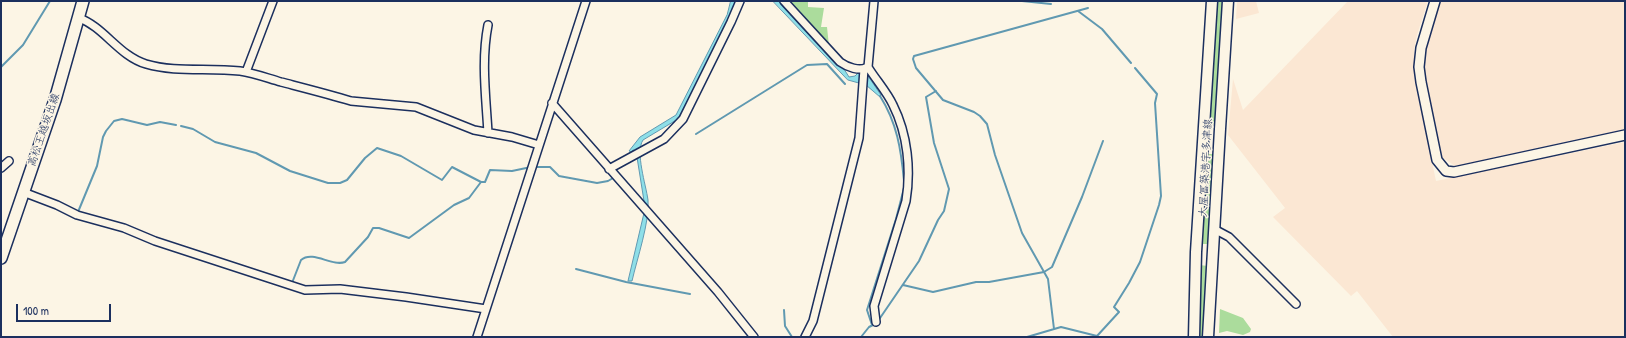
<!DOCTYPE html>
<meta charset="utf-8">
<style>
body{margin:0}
#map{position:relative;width:1626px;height:338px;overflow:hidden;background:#fcf5e5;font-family:"Patrick Hand",sans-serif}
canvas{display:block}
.frame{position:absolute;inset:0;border:2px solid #1b2f5e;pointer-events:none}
.scale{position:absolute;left:16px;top:304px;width:95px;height:18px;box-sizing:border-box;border:2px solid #1b2f5e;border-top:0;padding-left:5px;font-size:12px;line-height:14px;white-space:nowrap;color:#1b2f5e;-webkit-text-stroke:3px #fcf5e5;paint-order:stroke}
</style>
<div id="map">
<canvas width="1626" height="338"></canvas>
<div class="frame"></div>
<div class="scale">100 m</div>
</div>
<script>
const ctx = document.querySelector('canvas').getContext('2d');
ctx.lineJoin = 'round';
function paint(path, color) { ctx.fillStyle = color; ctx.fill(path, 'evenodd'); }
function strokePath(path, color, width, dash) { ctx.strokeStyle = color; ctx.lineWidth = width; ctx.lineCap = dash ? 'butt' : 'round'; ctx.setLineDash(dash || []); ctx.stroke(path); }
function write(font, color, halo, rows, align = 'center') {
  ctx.font = font + ' "Patrick Hand","Klee One",sans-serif'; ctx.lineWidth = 3; ctx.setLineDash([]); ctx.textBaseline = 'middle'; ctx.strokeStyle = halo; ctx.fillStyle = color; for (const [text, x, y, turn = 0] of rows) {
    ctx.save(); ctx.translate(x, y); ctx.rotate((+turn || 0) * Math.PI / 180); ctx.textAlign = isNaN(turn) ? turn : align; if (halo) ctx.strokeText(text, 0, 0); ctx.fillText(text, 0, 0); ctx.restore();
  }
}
paint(new Path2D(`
 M1237,1h19l3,12 -23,6z
 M1348,1h80l-11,34 -3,15v27l22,104 189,-39v195h-232l-36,-46 -6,5 -78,-79 12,-9 -57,-73 5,-56 10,31z
 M1441,1h184v128l-170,37 -13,-9 -17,-82v-12l1,-14 3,-14z`), '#fbe7d3');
paint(new Path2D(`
 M786,1h22v6l16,1 -3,19h6l2,19z
 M1216,1h8l-9,122 -3,2 -3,-1z
 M1206,154h8l-5,90h-8z
 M1199,265l9,1 -4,71h-8z
 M1220,309l23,9 8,11 -1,3 -7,3 -16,-4 -8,2z`), '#abdc9c');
const water = new Path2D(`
 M731,1h6l-6,15 -53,103 -35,21c-8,12 3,45 5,60 2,21 -11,59 -16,81h-4l16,-68v-12l-8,-50 -3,-1 -2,2 -2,-1 11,-14 36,-22 51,-100z
 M773,1h5l66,68 5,8 6,-1 3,-3 10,3 13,19 -1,2 -14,-12 -18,-5z`);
paint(water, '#8edfe8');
strokePath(water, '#6099b1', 1);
strokePath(new Path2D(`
 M1022,1l29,3
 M1078,11l24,18 29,34
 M1,67l22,-22 27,-44
 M181,126l12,3 22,13 41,11 34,18 38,12h12l7,-3 18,-22 12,-10 24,8 41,24 10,-13 29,15
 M696,134l111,-69 20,-1 18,20
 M535,167h15l9,9 38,7 11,-2 5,-3
 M78,212l19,-46 6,-29 3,-6 8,-10 8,-2 25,6 13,-3 16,3
 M576,269l50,13 64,12
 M292,283l9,-23c12,-10 31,7 44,2l23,-25 5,-9h6l30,10 45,-33 15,-7 12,-16h4l5,-12 22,1 19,-4
 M903,285l30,7 43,-10h13l55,-10 8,-5 30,-70 21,-56
 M784,310l1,16 7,11
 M878,321l41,-60 19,-41 6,-9 5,-22 -15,-46 -8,-46 10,-6
 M872,325l-5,-15 29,-91 8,-31v-7c-3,-32 -7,-58 -24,-85
 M1054,329l-6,-50 -26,-46 -27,-78 -8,-31 -7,-8 -6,-4 -31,-12 -27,-32 -3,-9 1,-3 174,-48
 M861,337l8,-10 4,-2
 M1027,337l34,-10 36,9 22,-24 -5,-5 15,-24 11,-21 19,-57 2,-9 -6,-93 2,-9 -22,-26`), '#6099b1', 2);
const minor = new Path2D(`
 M784,1l56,61c7,5 20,10 27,5
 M874,1l-6,66c8,13 19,25 25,38 15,30 18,65 13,96l-32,105 2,16
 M79,18c25,9 40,38 67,46 30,9 63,3 94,7 14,2 27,7 41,11 23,6 47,12 70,19l65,6 58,23 38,7 27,8
 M488,25c-7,36 -2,72 0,108
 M246,72l27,-71
 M552,103l166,189 36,45
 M1,168l8,-7
 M609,169l55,-30 19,-20 48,-97 9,-21
 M23,192l34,13 20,10 47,13 31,13 150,49 35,-1 66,8 80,12
 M1214,229l15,8 67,67
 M477,337l109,-336
 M805,337l8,-16 46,-183 5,-69`);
const tertiary = new Path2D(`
 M1435,1l-14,47 -2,19 2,15 16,78 9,11 8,1 171,-37`);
const secondary = new Path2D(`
 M1194,337l2,-85 16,-251
 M1208,337l12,-208 8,-128`);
const primary = new Path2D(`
 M1,258l54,-158 28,-99`);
strokePath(minor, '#1b2f5e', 10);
strokePath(tertiary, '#1b2f5e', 12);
strokePath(secondary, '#1b2f5e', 13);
strokePath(primary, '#1b2f5e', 14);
strokePath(minor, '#fcf5e5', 7);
strokePath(tertiary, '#fcf5e5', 9);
strokePath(secondary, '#fcf5e5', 10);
strokePath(primary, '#fcf5e5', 11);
write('11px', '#1b2f5e', '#fcf5e5', [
 ["高松王越坂出線",44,130,-71],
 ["大屋冨築港宇多津線",1206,168,-87]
]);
</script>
